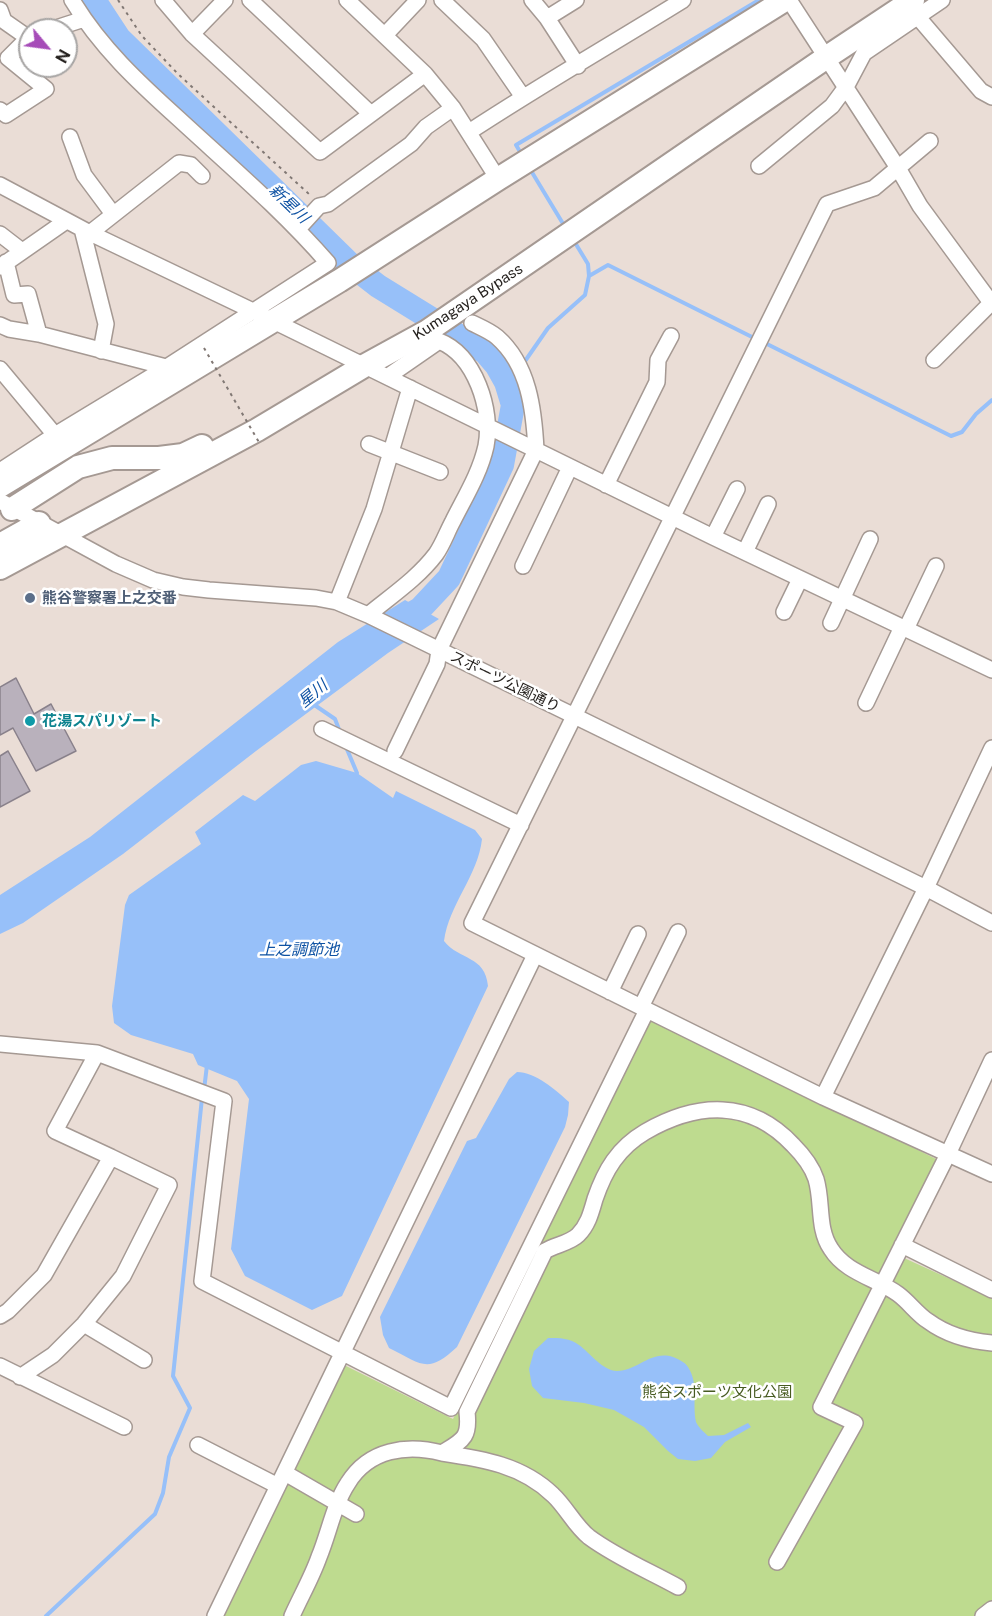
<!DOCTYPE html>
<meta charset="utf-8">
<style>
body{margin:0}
#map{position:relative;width:992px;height:1616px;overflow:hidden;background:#eaddd6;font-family:"Public Sans",sans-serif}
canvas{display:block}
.north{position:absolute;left:18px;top:18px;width:60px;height:60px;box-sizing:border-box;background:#fff;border:2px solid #a7a5a4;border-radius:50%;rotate:119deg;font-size:16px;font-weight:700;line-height:24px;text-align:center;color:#231f1c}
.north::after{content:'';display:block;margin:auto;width:21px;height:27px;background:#a64cb8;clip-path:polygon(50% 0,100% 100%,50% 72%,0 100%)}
</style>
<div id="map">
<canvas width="992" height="1616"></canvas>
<div class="north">N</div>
</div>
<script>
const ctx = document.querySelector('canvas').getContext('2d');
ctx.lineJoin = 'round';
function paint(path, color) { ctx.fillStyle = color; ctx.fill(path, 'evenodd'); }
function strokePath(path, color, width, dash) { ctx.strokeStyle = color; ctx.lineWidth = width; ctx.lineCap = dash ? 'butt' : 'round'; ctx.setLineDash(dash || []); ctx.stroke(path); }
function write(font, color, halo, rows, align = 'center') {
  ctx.font = font + ' "Public Sans","Noto Sans JP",sans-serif'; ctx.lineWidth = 5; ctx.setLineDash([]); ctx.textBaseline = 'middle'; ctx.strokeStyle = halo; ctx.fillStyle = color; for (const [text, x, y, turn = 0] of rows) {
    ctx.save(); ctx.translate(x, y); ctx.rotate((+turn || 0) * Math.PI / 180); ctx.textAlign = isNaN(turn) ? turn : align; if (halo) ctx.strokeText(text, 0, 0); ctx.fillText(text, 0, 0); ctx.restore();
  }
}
paint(new Path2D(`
 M651,1016l287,144 -45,93 99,45v318h-772l122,-252 111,55z`), '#bedb8f');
paint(new Path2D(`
 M405,600l34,19 -51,34 -132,98 -133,103 -100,69 -23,11v-39l90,-58 248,-195z
 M316,761l41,12 36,25 3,-7 79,39 7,9c-4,37 -33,65 -38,102 16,20 41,14 44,45l-146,310 -30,14 -67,-34 -14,-27 18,-150 -12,-18 -39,-16 -5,-11 -62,-19 -17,-12 -2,-17 13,-101 4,-10 72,-51 -6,-12 48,-37 12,6 46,-36z
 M517,1072c18,0 39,18 52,30l-1,13 -3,12 -108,220c-30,28 -35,17 -68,1l-6,-13 -3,-18 87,-176 9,-3 33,-59z
 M548,1338c12,0 22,0 31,7 11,8 24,26 38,26 21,0 33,-21 56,-14 5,2 12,5 15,10 11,17 4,36 8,55 2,5 8,10 12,14l16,-1 24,-12 3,4 -26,15 -14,16 -16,3 -17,-2 -10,-8 -24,-24 -30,-17 -30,-7 -41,-5 -11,-12 -3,-17 5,-18z`), '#97c0f9');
strokePath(new Path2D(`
 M522,155l-6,-10 243,-145
 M530,169l35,58
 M589,276l19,-11 148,74
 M763,342l188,94 11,-4 14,-18 16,-14
 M523,364l25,-36 37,-33 4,-19 -1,-12 -14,-23
 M506,382l10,-11
 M313,704l22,15 5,13
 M346,747l11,26 -2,3
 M204,1090l3,-25
 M46,1616l109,-102 8,-21 6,-36 21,-49 -17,-32 29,-278`), '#97c0f9', 4);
strokePath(new Path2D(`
 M94,0l25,38 232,227 27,21 107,66 12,14 9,16 7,23 -11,60 -53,113 -29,31 -28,16`), '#97c0f9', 24);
const building = new Path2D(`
 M16,678l18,36 17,-10 25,47 -40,20 -23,-43 -13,7v-48z
 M8,751l22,40 -30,16v-51z`);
paint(building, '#b9b1bc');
strokePath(building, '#89818b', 1.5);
const minor = new Path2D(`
 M163,0l29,34 128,118 105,-78
 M250,0l121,114
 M347,0l78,74 28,34 45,71
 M442,0l41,39 40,58
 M532,0l15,18 31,48
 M789,0l109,168 22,38 72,98
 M0,10l4,11 23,16
 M917,16l64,75 11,6
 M547,18l29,-18
 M50,30l34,-11
 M192,34l33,-34
 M385,35l33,-35
 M0,110l6,5 40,-26 -38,-31 22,-22
 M469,132c70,-46 143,-88 214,-132
 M70,137l14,38 29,39
 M759,166l73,-60 14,-19 18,-34 78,-53
 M0,185l90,48 163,78 460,226 279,133
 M82,229l24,95 -5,27
 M298,229l21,-23 9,-2 83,-60 15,-17 27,-19
 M90,233l89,-70 12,2 11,11
 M0,234l22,17
 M6,262l8,33 14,-1 11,40
 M0,267l66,-46
 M0,325l9,4 30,5 127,33
 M934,360l57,-57
 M0,369l55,66
 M369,444l71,28
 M0,471l55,-36 104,-63 169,-109c-45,-52 -98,-97 -149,-144 -40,-36 -79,-72 -107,-119
 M606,485l51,-103 1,-22 13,-24
 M0,501l116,63 37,16 30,7 26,3 107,8 21,4 31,13 558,273 66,35
 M713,537l24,-48
 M745,552l23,-48
 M523,566l47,-99
 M337,602l37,-93 36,-121
 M784,612l16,-33
 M368,615c23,-19 50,-37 68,-61 7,-10 11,-22 17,-33 12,-24 27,-48 33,-75 7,-36 -11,-91 -47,-105l-52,36
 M831,623l39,-84
 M906,629l30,-63
 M866,703l36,-76
 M322,729l199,96
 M395,751l42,-87 2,-14 97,-200c-2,-40 -7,-85 -39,-113 -7,-6 -17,-10 -25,-14
 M610,992l28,-58
 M641,1007l37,-75
 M647,1010l-175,-87 355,-719 47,-16 56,-47
 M0,1044l97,9 127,48 -22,180 249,127 196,-398 176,87 169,77
 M823,1097l103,-209 66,-140
 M902,1245l90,45
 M0,1316l8,-5 36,-36 67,-118 -56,-26 42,-78
 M84,1324l60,36
 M0,1366l124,61
 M20,1377l33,-22 31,-31 39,-48 46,-91 -58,-28
 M198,1445l80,41
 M442,1453c41,6 80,12 111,42 13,12 22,31 36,42 27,20 60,34 89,50
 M285,1473l71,41
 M777,1562l78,-139 -34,-16 127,-253 44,-94
 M215,1616l320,-661
 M292,1616c9,-20 20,-39 27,-59 10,-24 15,-53 29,-74 21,-34 59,-39 94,-30 21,-13 28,-15 25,-41l78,-161c10,-6 25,-8 33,-16 10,-10 13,-22 17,-36 10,-29 23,-51 50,-67 52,-30 105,-33 148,13 9,9 19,22 23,34 7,23 1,50 15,70 15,24 45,29 67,45 11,8 19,20 30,27 19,14 41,20 64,22
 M983,1616l9,-7`);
const highway = new Path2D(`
 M0,486l339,-205 159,-102 287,-179
 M12,509l66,-42 34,-9h47l24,-3 19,-9
 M0,545l39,-22
 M0,568l257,-138 107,-64 62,-34 401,-275 86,-57`);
strokePath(minor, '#a59993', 18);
strokePath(highway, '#a59993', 26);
strokePath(new Path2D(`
 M118,0l24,36 36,38 132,121`), '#817874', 2, [3, 4.5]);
strokePath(minor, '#fff', 15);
strokePath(highway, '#fff', 22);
strokePath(new Path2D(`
 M204,348l56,96`), '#817874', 2, [3, 4.5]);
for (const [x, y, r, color] of [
 [30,598,6,"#5c6f8a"],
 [30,721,6,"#0f9aa8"]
]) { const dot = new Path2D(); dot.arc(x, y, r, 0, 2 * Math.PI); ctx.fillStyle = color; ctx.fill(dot); strokePath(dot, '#fff', 2); }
write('15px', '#231f1c', '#fff', [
 ["Kumagaya Bypass",468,302,-33],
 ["スポーツ公園通り",505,682,26]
]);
write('bold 15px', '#4e5e75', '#fff', [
 ["熊谷警察署上之交番",42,598]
], 'left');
write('bold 15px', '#0d838f', '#fff', [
 ["花湯スパリゾート",42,721]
], 'left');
write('15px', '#475b21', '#fff', [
 ["熊谷スポーツ文化公園",717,1392]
]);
write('italic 16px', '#0e52a3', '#fff', [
 ["新星川",289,204,44],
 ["星川",313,694,-40],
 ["上之調節池",299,950]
]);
</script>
